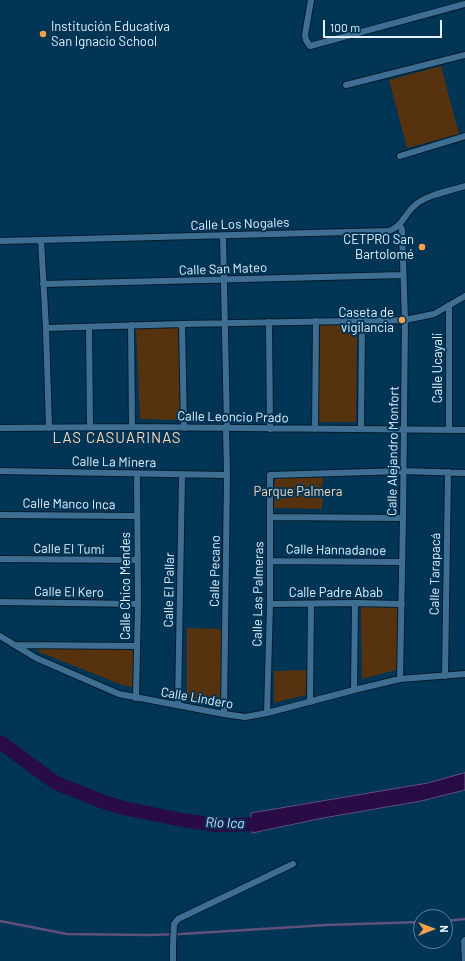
<!DOCTYPE html>
<meta charset="utf-8">
<style>
body{margin:0}
#map{position:relative;width:465px;height:961px;overflow:hidden;background:#003556;font-family:Barlow,sans-serif}
canvas{display:block}
.north{position:absolute;left:413px;top:909px;width:40px;height:40px;box-sizing:border-box;background:#003556;border:1px solid #5a8099;border-radius:50%;rotate:90deg;font-size:11px;font-weight:700;line-height:16px;text-align:center;color:#e2f1fd}
.north::after{content:'';display:block;margin:auto;width:14px;height:18px;background:#f8a14a;clip-path:polygon(50% 0,100% 100%,50% 72%,0 100%)}
.scale{position:absolute;left:323px;top:20px;width:119px;height:18px;box-sizing:border-box;border:2px solid #e2f1fd;border-top:0;padding-left:5px;font-size:12px;line-height:14px;white-space:nowrap;color:#e2f1fd;-webkit-text-stroke:3px #003556;paint-order:stroke}
</style>
<div id="map">
<canvas width="465" height="961"></canvas>
<div class="north">N</div>
<div class="scale">100 m</div>
</div>
<script>
const ctx = document.querySelector('canvas').getContext('2d');
ctx.lineJoin = 'round';
function paint(path, color) { ctx.fillStyle = color; ctx.fill(path, 'evenodd'); }
function strokePath(path, color, width, dash) { ctx.strokeStyle = color; ctx.lineWidth = width; ctx.lineCap = dash ? 'butt' : 'round'; ctx.setLineDash(dash || []); ctx.stroke(path); }
function write(font, color, halo, rows, align = 'center') {
  ctx.font = font + ' Barlow,sans-serif'; ctx.lineWidth = 4; ctx.setLineDash([]); ctx.textBaseline = 'middle'; ctx.strokeStyle = halo; ctx.fillStyle = color; for (const [text, x, y, turn = 0] of rows) {
    ctx.save(); ctx.translate(x, y); ctx.rotate((+turn || 0) * Math.PI / 180); ctx.textAlign = isNaN(turn) ? turn : align; if (halo) ctx.strokeText(text, 0, 0); ctx.fillText(text, 0, 0); ctx.restore();
  }
}
paint(new Path2D(`
 M441,66l18,68 -52,14 -18,-68z
 M357,320l-1,102h-38l2,-100z
 M180,325v95l-40,-1 -4,-93z
 M275,475h48l-1,34 -48,-1z
 M361,605l38,1v63l-37,10z
 M187,628l34,1 1,75 -2,2 -33,-7z
 M40,646l95,1v41l-13,-3 -83,-33 -1,-3z
 M309,670v24l-35,9v-32z`), '#56330e');
const water = new Path2D(`
 M465,773v17l-44,11 -98,17 -71,15 -1,-20 177,-30z`);
paint(water, '#290b45');
strokePath(water, '#60507c', 1);
strokePath(new Path2D(`
 M0,921l67,13 81,1 33,-1 145,-9 95,-3
 M445,921l20,-2`), '#60507c', 2.5);
strokePath(new Path2D(`
 M0,742l56,41 45,18 22,7 59,12 34,5h14l23,-1 17,-3`), '#290b45', 14);
const street = new Path2D(`
 M311,0l-6,35 1,5 4,6 155,-42
 M346,85l119,-30
 M400,156l65,-20
 M398,226l3,1 1,3 3,90 -2,198 -3,161
 M223,236l4,192
 M41,240l5,88 3,100
 M0,241l389,-10c12,-4 15,-15 24,-24 12,-12 36,-16 52,-21
 M43,284l360,-9
 M449,305v125
 M269,322l1,107
 M182,324l2,104
 M131,325l1,102
 M89,327l1,100
 M46,328l136,-4 223,-4 29,-6 31,-18
 M0,428l132,-1 333,3
 M315,429l1,-108
 M361,429l1,-108
 M0,471l227,4
 M0,515l137,1
 M270,517l133,1
 M0,559l138,1
 M270,561l132,1
 M0,602l138,2
 M270,604l85,-1 47,1
 M0,636l36,22 83,36 105,20 21,3 22,-4 87,-23 46,-11 65,-5
 M15,645l122,1
 M445,676l3,-204
 M354,690l1,-87
 M136,698l2,-94 -1,-130
 M310,702l1,-98
 M178,705l4,-230
 M267,713l3,-109v-129l133,-4 62,2
 M224,714l3,-239 -1,-47
 M173,961v-15l1,-22 4,-5 115,-55
 M465,961l-1,-20 1,-1`);
strokePath(street, '#031c2d', 8);
strokePath(street, '#3e6f93', 6);
for (const [x, y, r, color] of [
 [43,34,4,"#f8a14a"],
 [422,247,4,"#f8a14a"],
 [402,320,4,"#f8a14a"]
]) { const dot = new Path2D(); dot.arc(x, y, r, 0, 2 * Math.PI); ctx.fillStyle = color; ctx.fill(dot); strokePath(dot, '#003556', 1.5); }
write('13px', '#e2f1fd', '#003556', [
 ["Institución Educativa",51,27,"left"],
 ["San Ignacio School",51,42,"left"],
 ["CETPRO San",414,240],
 ["Bartolomé",414,255],
 ["Caseta de",394,313],
 ["vigilancia",394,328]
], 'right');
write('13px', '#e2f1fd', '#003556', [
 ["Calle Los Nogales",240,224,-2],
 ["Calle San Mateo",223,269,-2],
 ["Calle Ucayali",438,368,-90],
 ["Calle Leoncio Prado",233,417,1],
 ["Calle Alejandro Monfort",393,451,-89],
 ["Calle La Minera",114,462,1],
 ["Calle Manco Inca",69,504,1],
 ["Calle El Tumi",69,549,1],
 ["Calle Hannadanoe",336,550,1],
 ["Calle Pecano",215,571,-89],
 ["Calle Tarapacá",435,574,-89],
 ["Calle Chico Mendes",126,586,-90],
 ["Calle El Pallar",169,590,-89],
 ["Calle El Kero",69,592,1],
 ["Calle Padre Abab",336,593],
 ["Calle Las Palmeras",258,594,-89],
 ["Calle Lindero",197,698,10]
]);
write('13px', '#fad9bc', '#003556', [
 ["Parque Palmera",298,492]
]);
write('italic 14px', '#dfd1f6', '#003556', [
 ["Río Ica",225,823,2]
]);
ctx.letterSpacing = '1px';
write('15px', '#fbd5b5', '#003556', [
 ["LAS CASUARINAS",117,438]
]);
ctx.letterSpacing = '0px';
</script>
